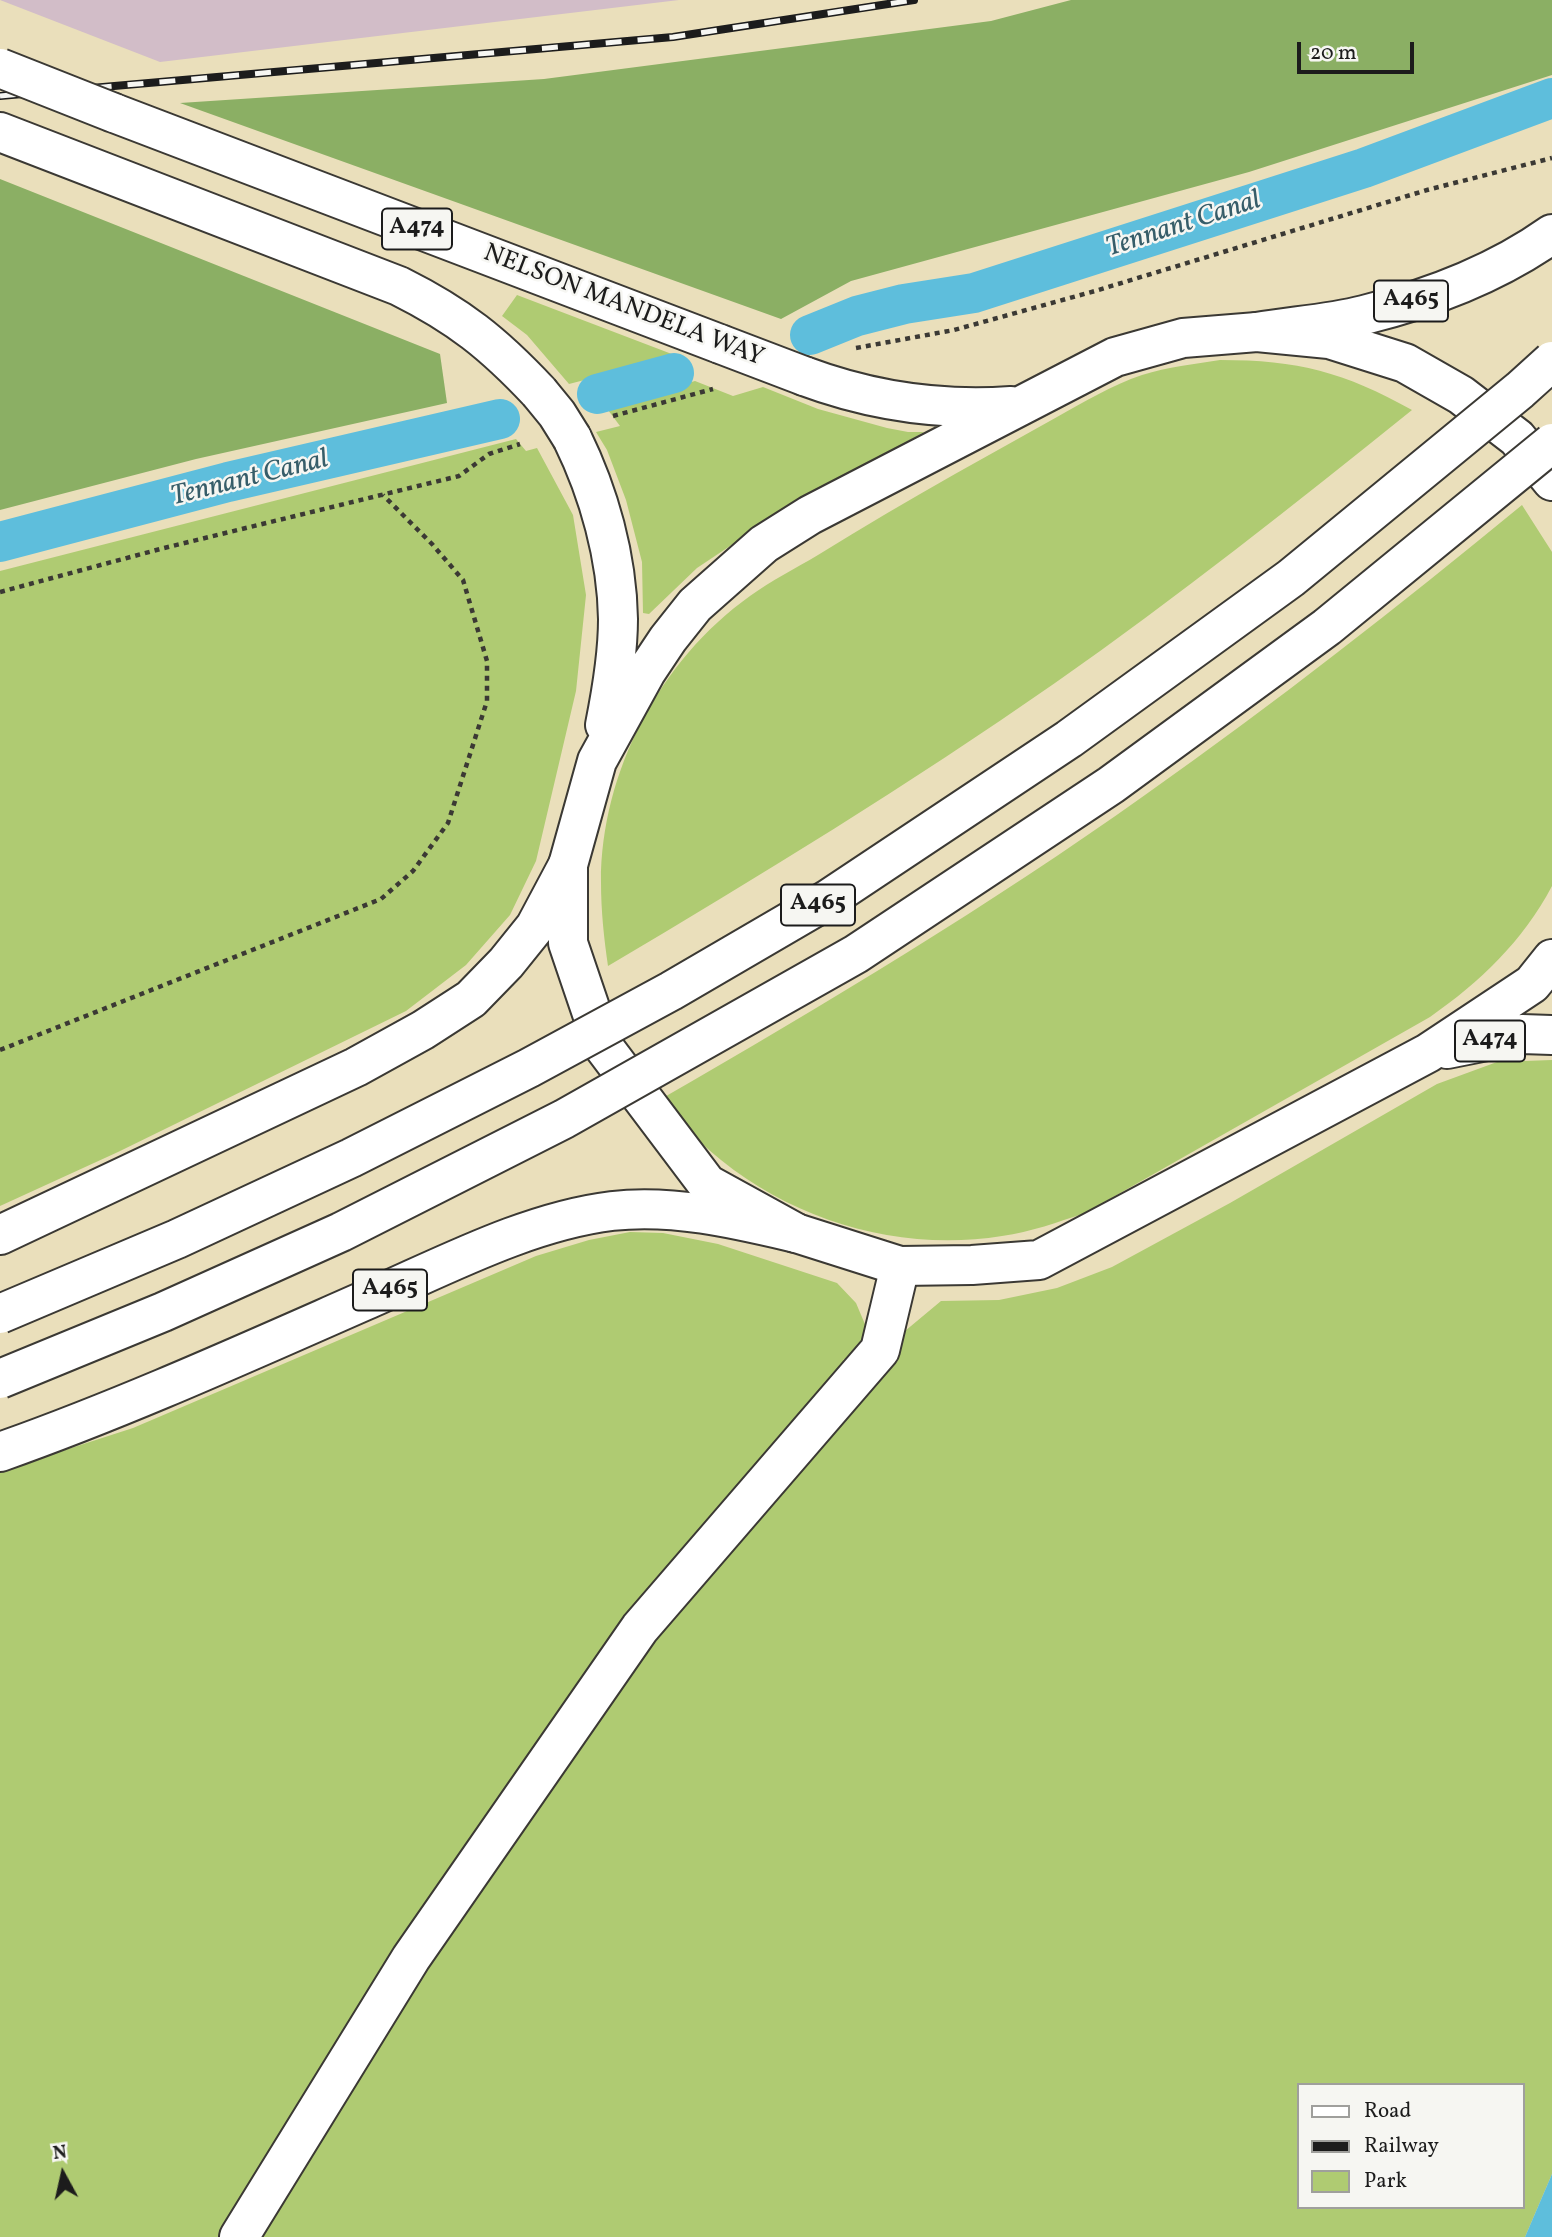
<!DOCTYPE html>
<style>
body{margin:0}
#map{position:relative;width:1552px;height:2237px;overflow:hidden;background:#eadfbb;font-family:Vollkorn,serif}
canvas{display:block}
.legend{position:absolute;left:1297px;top:2083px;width:228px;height:126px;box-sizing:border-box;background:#f6f6f2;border:2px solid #9f9f9c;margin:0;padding:9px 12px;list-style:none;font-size:21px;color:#1c1c1c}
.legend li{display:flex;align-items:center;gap:14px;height:35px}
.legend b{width:35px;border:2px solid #9f9f9c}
.north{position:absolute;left:28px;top:2139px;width:70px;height:70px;-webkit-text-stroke:5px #f6f6f2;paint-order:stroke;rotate:352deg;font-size:19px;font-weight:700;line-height:28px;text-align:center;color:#1c1c1c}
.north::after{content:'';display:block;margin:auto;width:24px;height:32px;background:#1c1c1c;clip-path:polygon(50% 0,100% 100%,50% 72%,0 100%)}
.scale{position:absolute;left:1297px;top:42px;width:117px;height:32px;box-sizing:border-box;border:4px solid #1c1c1c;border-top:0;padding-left:9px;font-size:21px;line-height:24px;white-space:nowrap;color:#1c1c1c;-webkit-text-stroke:5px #f6f6f2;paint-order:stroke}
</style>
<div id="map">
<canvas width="1552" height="2237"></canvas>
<ul class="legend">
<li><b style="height:9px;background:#fff"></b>Road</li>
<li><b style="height:9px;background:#1c1c1c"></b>Railway</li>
<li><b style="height:19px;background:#afcb72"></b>Park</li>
</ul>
<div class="north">N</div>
<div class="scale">20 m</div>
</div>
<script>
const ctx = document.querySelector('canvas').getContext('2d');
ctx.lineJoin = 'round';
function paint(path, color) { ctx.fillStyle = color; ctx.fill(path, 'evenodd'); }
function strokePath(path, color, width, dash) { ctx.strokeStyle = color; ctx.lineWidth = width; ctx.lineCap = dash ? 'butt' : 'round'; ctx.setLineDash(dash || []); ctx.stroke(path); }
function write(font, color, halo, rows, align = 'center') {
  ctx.font = font + ' Vollkorn,serif'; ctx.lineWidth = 5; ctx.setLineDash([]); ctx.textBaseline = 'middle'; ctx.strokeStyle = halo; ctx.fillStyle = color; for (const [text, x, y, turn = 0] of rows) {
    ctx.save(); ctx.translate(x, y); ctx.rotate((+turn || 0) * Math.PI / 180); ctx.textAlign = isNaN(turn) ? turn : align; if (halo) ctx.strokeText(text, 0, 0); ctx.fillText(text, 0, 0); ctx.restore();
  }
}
paint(new Path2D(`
 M0,0h679l-519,62z`), '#d2bdc8');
paint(new Path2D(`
 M517,295l160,61 -108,28 -42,-49 -25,-19z
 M1220,360c78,0 124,12 192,50 -117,94 -234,187 -357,273 -145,101 -295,193 -447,283 -4,-28 -7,-55 -7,-84 0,-110 59,-222 149,-286 21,-15 46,-28 68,-41 45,-28 91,-55 137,-81 34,-19 68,-38 102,-57 27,-15 55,-32 85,-42 26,-8 52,-11 78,-15z
 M695,381l38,15 30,-9 55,22 69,19 21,4h16l-170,98 -57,38 -48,46 -6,-1 -1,-51 -16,-62 -19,-50 -11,-18 24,-6 -15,-20z
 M516,439l10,12 11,-3 36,67 13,80 -10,96 -40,170 -26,54 -44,50 -60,46 -288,141 -118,54v-635z
 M1522,505l30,47v334c-29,55 -72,96 -122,131l-345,196c-27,9 -54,19 -83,23 -99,16 -203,-13 -281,-76 -23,-18 -41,-39 -60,-61 165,-95 328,-193 484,-304 129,-91 254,-189 377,-290z
 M1552,1060v1114l-27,63h-1525v-766l133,-43 403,-172 53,-16 41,-8 33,1 55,11 119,39 19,20 11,26 -9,22 -15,9 35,9 27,-38 36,-30 58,-1 58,-12 55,-21 118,-64 207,-119 60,-22zM1298,2085h224v122h-224z`), '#afcb72');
paint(new Path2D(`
 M1071,0h481v75l-303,97 -398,109 -70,38 -601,-216 364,-24 447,-58z
 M0,179l440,175 7,49 -251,56 -196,51z`), '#8baf64');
paint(new Path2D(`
 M1552,2174v63h-27z`), '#5ebedc');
strokePath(new Path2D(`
 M810,335l47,-19 47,-12 70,-11 390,-125 188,-70
 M597,394l77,-21
 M0,542l228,-60 272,-63`), '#5ebedc', 40);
const minor = new Path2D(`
 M239,2237l172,-279 229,-330 240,-278 20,-84`);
const major = new Path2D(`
 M114,113l606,231
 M0,132l399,154c60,30 94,57 140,106
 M804,376c67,25 135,35 207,30
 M572,438c27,55 45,119 46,181 0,35 -6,71 -13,106
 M1552,481l-35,-43 -56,-43 -56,-32 -76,-24 -72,-7 -74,6 -68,19 -305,158 -46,29 -69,61 -27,34 -22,33 -49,89 -29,104v78l35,103 104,138 89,49 104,33 72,-1 67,-5 389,-207 104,-69 20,-25
 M1447,1049l75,-15 30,1`);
const highway = new Path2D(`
 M1257,332c35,-6 72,-8 107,-17 65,-16 133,-42 188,-81
 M0,1235l356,-168 67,-37 48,-31 35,-36 29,-36 33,-62
 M0,1452c127,-45 250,-101 373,-155 75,-33 157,-76 239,-86 62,-7 124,8 184,22`);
strokePath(minor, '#3b3934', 42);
strokePath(major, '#3b3934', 42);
strokePath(highway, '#3b3934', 42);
strokePath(new Path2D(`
 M856,348l98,-18 141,-39 332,-101 125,-32
 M613,416l100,-27
 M0,592l164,-44 295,-72 30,-22 31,-10
 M0,1050l381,-151 32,-28 35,-48 39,-122v-40l-24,-81 -31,-36 -49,-49`), '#3b3934', 4.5, [5, 5]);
strokePath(minor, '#fff', 38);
strokePath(major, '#fff', 38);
strokePath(highway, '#fff', 38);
const rail = new Path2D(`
 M0,96l673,-59 241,-37`);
strokePath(rail, '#1c1c1c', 8);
strokePath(rail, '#f6f6f2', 5, [16]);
const majorBridge = new Path2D(`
 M0,68l114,45
 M720,344l84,32
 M539,392l18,22 15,24`);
const highwayBridge = new Path2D(`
 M0,1314l177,-75 174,-81 178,-90 142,-77 156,-91 242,-161 222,-161 229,-188 32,-29
 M0,1379l163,-67 178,-80 223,-113 292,-165 255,-169 216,-158 225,-184`);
strokePath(majorBridge, '#3b3934', 42, []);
strokePath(highwayBridge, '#3b3934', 42, []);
strokePath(majorBridge, '#fff', 38);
strokePath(highwayBridge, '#fff', 38);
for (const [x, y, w] of [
 [417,229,70],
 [1411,301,74],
 [818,905,74],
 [1490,1041,70],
 [390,1290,74]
]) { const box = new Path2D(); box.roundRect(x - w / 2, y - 20.5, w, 41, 5); ctx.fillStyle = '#f6f6f2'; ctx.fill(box); strokePath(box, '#1c1c1c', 2); }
write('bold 24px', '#1c1c1c', null, [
 ["A474",417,229],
 ["A465",1411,301],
 ["A465",818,905],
 ["A474",1490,1041],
 ["A465",390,1290]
]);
write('26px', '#1c1c1c', '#f6f6f2', [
 ["NELSON MANDELA WAY",623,307,21]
]);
write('italic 28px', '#365d69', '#f6f6f2', [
 ["Tennant Canal",1184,226,-18],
 ["Tennant Canal",250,480,-14]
]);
</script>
